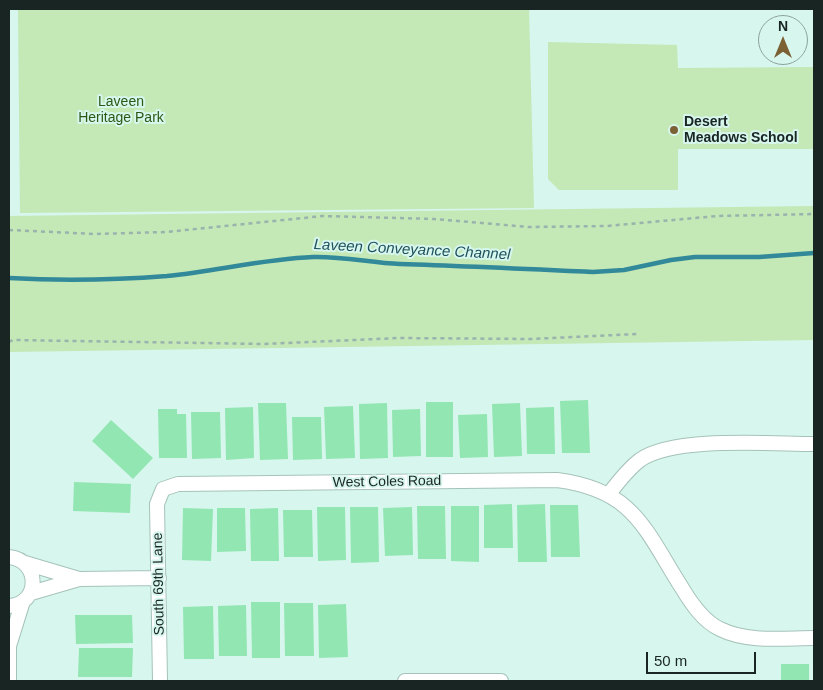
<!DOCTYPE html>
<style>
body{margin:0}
#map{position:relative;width:823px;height:690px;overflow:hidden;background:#d7f6ed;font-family:Arial,sans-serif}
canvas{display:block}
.frame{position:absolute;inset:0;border:10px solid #192522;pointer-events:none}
.north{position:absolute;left:758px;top:15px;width:50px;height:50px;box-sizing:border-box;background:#d7f6ed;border:1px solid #8ba29c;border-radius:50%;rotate:0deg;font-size:14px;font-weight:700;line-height:20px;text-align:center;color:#192522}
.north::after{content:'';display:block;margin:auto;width:18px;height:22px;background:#7b6133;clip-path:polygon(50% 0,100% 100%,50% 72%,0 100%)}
.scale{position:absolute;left:646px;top:652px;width:110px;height:22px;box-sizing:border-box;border:2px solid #192522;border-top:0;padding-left:6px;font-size:15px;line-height:18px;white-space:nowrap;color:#192522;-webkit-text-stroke:4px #d7f6ed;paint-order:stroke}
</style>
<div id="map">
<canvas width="823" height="690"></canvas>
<div class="frame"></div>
<div class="north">N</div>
<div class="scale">50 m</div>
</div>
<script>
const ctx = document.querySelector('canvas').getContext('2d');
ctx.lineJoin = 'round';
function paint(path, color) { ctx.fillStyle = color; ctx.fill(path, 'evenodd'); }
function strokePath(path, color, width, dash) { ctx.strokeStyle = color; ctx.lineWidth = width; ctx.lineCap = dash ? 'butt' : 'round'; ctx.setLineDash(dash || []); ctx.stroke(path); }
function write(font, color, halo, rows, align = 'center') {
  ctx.font = font + ' Arial,sans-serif'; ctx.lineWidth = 4; ctx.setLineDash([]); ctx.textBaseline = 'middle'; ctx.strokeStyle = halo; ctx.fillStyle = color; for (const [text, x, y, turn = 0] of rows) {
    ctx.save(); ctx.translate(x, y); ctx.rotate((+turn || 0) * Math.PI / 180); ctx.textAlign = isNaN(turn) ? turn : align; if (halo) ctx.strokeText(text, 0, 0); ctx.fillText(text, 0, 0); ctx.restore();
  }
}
paint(new Path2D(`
 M18,9h511l5,199 -514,5z
 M548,42l129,3 1,23 136,-1v82h-136v41h-119l-11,-11z
 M814,206v134l-805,12v-136z`), '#c4e8b6');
strokePath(new Path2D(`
 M9,278c52,3 106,2 158,-2 49,-5 97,-17 146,-19 30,-1 58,6 87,7 64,2 128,5 193,8l31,-2 47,-10 24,-3h64l55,-4`), '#328999', 4.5);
paint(new Path2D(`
 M588,400l2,53h-28l-2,-52z
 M426,402h27v55h-27z
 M258,403h28l2,56 -28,1z
 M387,403l1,55 -28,1 -1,-55z
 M520,403l2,53 -28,1 -2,-53z
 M353,406l2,52 -29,1 -2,-52z
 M253,407l1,51 -28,2 -1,-52z
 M554,407l1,47h-28l-1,-46z
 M158,409h19v5h9l1,44h-28z
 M420,409l1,47 -28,1 -1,-47z
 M191,412h29l1,46 -29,1z
 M487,414l1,43 -28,1 -2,-43z
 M292,417h29l1,42 -29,1z
 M111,420l42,38 -20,21 -41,-38z
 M74,482l57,2 -1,29 -57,-2z
 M512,504l1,44h-29v-43z
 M545,504l2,58h-29l-1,-57z
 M550,505h28l2,52h-29z
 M417,506h28l1,53h-28z
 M451,506h28v56l-28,-1z
 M317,507h28l1,53 -28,1z
 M350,507h28l1,55 -28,1z
 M412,507l1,48 -28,1 -2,-48z
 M183,508l30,1 -2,52 -29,-1z
 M217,508h28l1,43 -29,1z
 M278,508l1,53h-28l-1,-52z
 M283,510h29l1,47h-29z
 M251,602h29v56h-28z
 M284,603h29l1,53h-29z
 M346,604l2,53 -29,1 -1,-53z
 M246,605l1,51h-28l-1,-50z
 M213,606l1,53h-30l-1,-52z
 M75,615h57l1,28 -57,1z
 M79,648h54l-1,29h-54z
 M781,664h28v17h-28z`), '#92e6b2');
const street = new Path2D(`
 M609,494c9,-12 19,-25 31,-34 34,-24 131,-16 174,-16
 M9,557c31,3 32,47 0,49
 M25,563l54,16
 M31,593l48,-14 80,-1
 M9,681v-35l14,-45
 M160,681l-3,-177 6,-15 15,-5 379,-4c77,10 87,48 125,108 9,15 21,33 38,41 28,14 65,9 94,9
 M405,681h96`);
strokePath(street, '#a5c3ba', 16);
strokePath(new Path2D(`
 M9,230l86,4 71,-2 157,-16 111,3 95,8 78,-1 110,-10 97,-2
 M9,342l4,-2 251,4 135,-6 132,1 106,-5`), '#9ab3ac', 2.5, [4, 4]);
strokePath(street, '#fff', 14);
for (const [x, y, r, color] of [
 [674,130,5,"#7b6133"]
]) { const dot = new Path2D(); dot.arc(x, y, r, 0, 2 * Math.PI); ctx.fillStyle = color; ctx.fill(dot); strokePath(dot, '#d7f6ed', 2); }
write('14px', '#2b5914', '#d7f6ed', [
 ["Laveen",121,102],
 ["Heritage Park",121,118]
]);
write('bold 14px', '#192522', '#d7f6ed', [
 ["Desert",684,122],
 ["Meadows School",684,138]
], 'left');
write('14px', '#192522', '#d7f6ed', [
 ["West Coles Road",387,482,-1],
 ["South 69th Lane",159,584,-91]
]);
write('italic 15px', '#1f515c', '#d7f6ed', [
 ["Laveen Conveyance Channel",412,250,3]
]);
</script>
